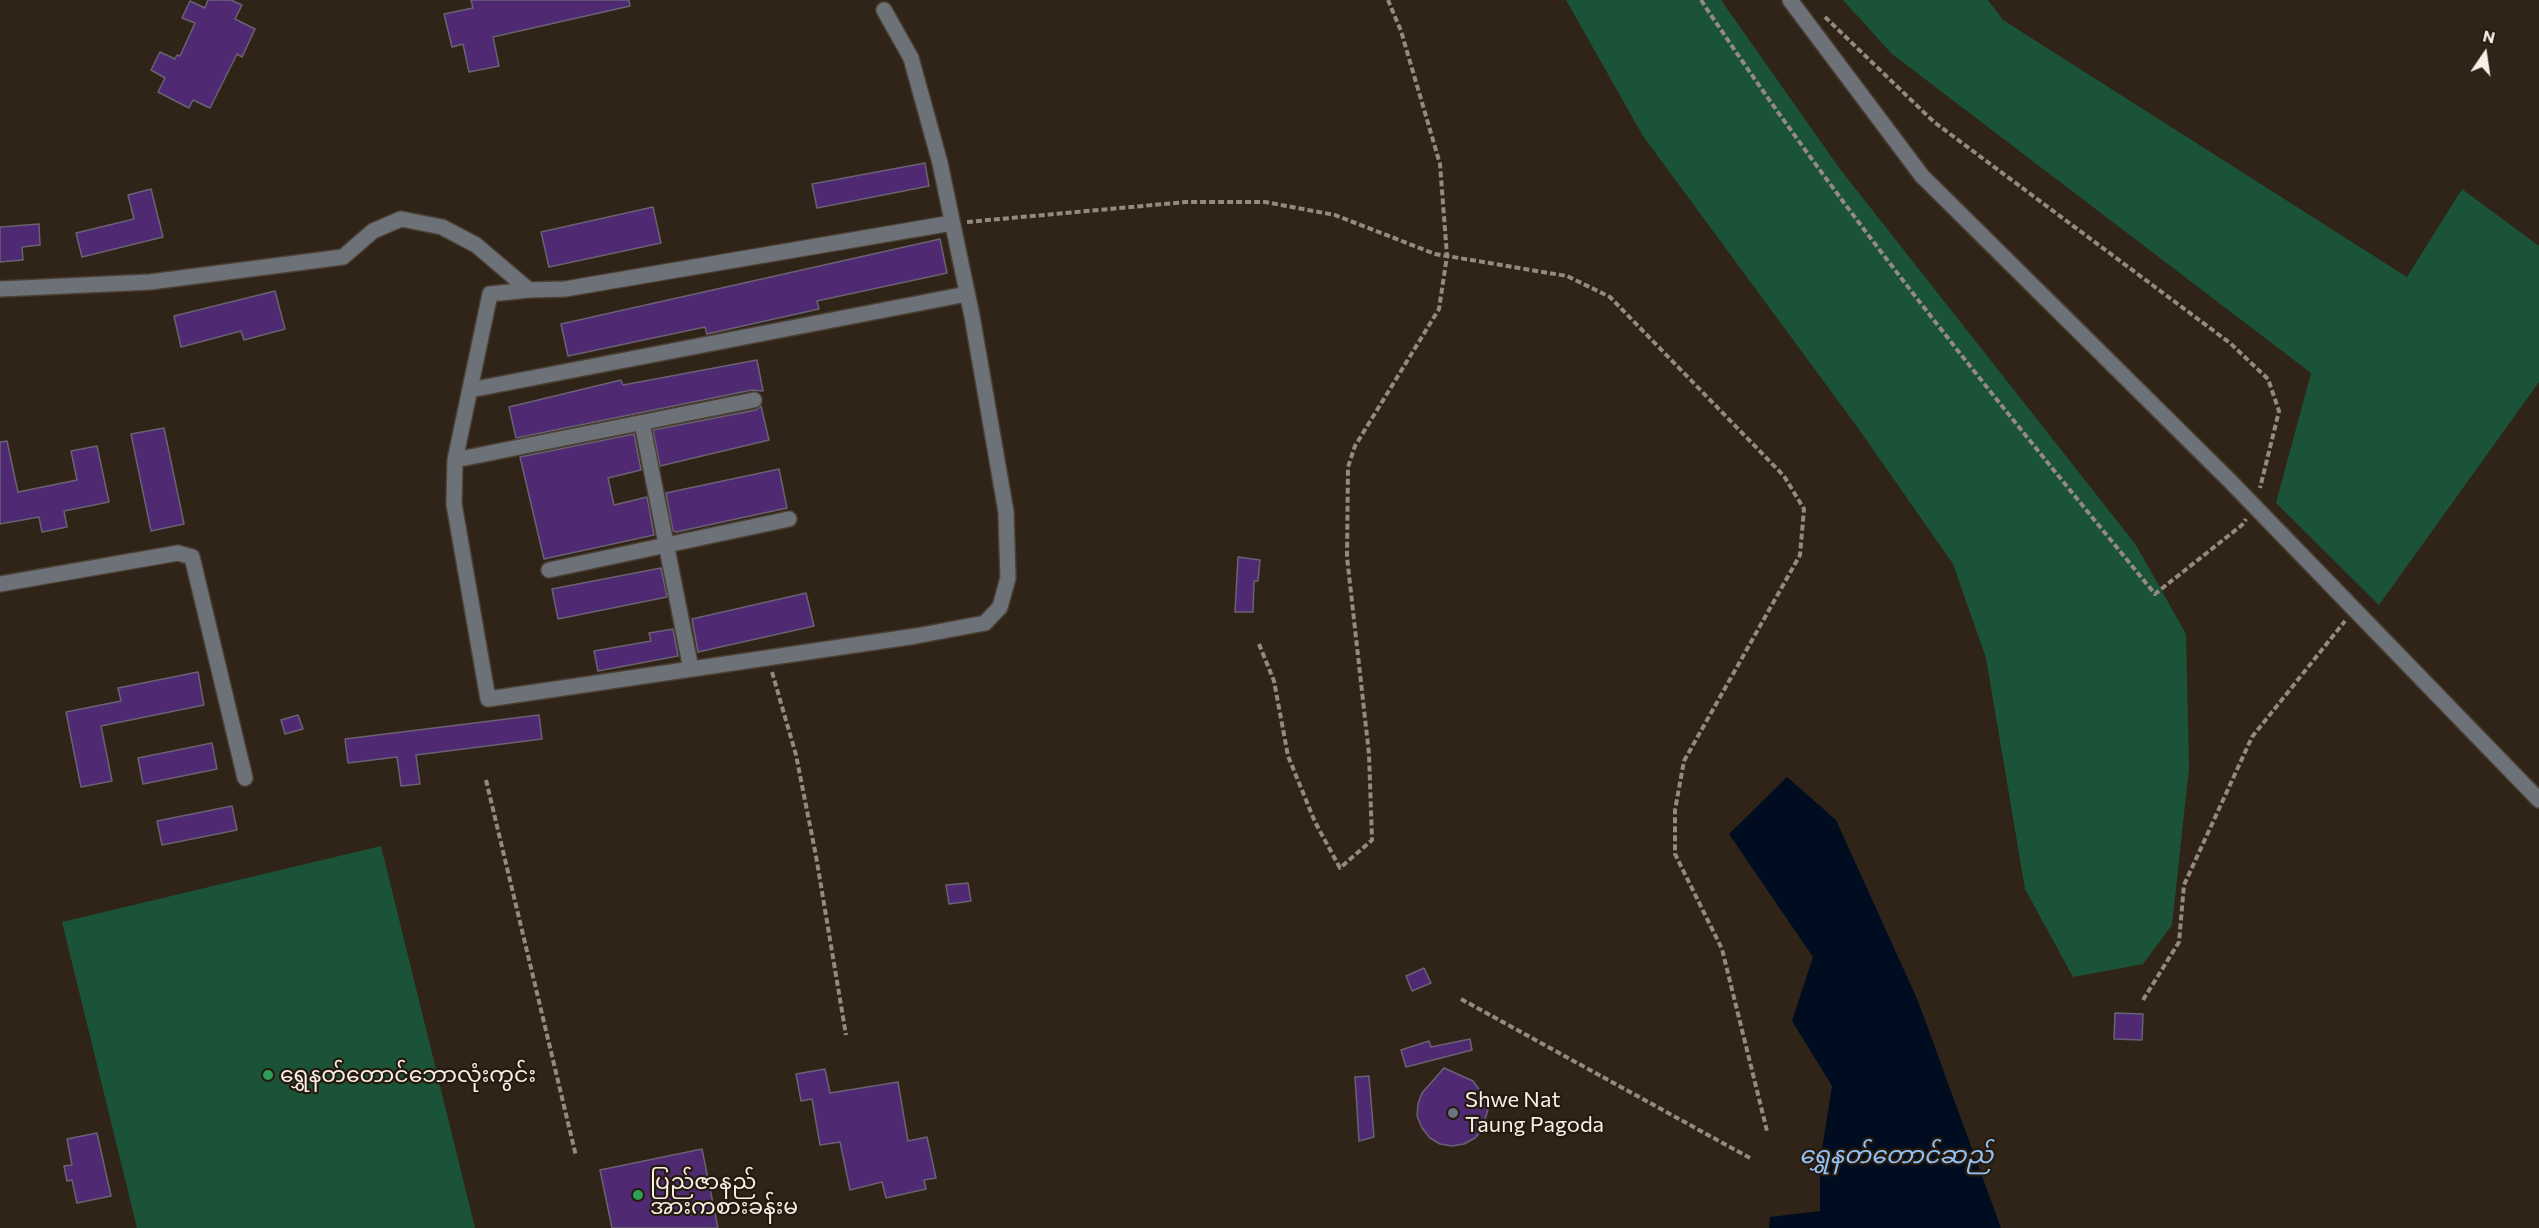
<!DOCTYPE html>
<meta charset="utf-8">
<style>
body{margin:0}
#map{position:relative;width:2539px;height:1228px;overflow:hidden;background:#302418;font-family:Commissioner,sans-serif}
canvas{display:block}
.north{position:absolute;left:2455px;top:24px;width:60px;height:60px;-webkit-text-stroke:4px #261a0e;paint-order:stroke;rotate:13deg;font-size:16px;font-weight:700;line-height:24px;text-align:center;color:#f8efe7}
.north::after{content:'';display:block;margin:auto;width:21px;height:27px;background:#f8efe7;clip-path:polygon(50% 0,100% 100%,50% 72%,0 100%)}
</style>
<div id="map">
<canvas width="2539" height="1228"></canvas>
<div class="north">N</div>
</div>
<script>
const ctx = document.querySelector('canvas').getContext('2d');
ctx.lineJoin = 'round';
function paint(path, color) { ctx.fillStyle = color; ctx.fill(path, 'evenodd'); }
function strokePath(path, color, width, dash) { ctx.strokeStyle = color; ctx.lineWidth = width; ctx.lineCap = dash ? 'butt' : 'round'; ctx.setLineDash(dash || []); ctx.stroke(path); }
function write(font, color, halo, rows, align = 'center') {
  ctx.font = font + ' Commissioner,"Noto Sans Myanmar",sans-serif'; ctx.lineWidth = 4.5; ctx.setLineDash([]); ctx.textBaseline = 'middle'; ctx.strokeStyle = halo; ctx.fillStyle = color; for (const [text, x, y, turn = 0] of rows) {
    ctx.save(); ctx.translate(x, y); ctx.rotate((+turn || 0) * Math.PI / 180); ctx.textAlign = isNaN(turn) ? turn : align; if (halo) ctx.strokeText(text, 0, 0); ctx.fillText(text, 0, 0); ctx.restore();
  }
}
paint(new Path2D(`
 M1566,0h155l119,169 296,376 50,89 3,134 -17,157 -29,39 -70,13 -48,-88 -39,-231 -33,-94 -95,-136 -215,-292z
 M1843,0h145l15,20 404,257 55,-88 77,57v136l-160,223 -103,-102 35,-130 -419,-319z
 M381,846l94,382h-338l-75,-306z`), '#1a5337');
paint(new Path2D(`
 M1787,777l49,43 82,181 83,227h-232l1,-11 50,-6v-49l12,-76 -40,-65 21,-64 -84,-123z`), '#000d20');
const building = new Path2D(`
 M208,0h23l11,5 -7,14 20,10 -13,28 -5,-3 -27,54 -17,-8 -4,8 -31,-16 7,-14 -14,-8 9,-18 15,7 2,-4 3,1 15,-33 -13,-5 8,-17 15,7z
 M471,0h158l1,6 -137,31 6,29 -30,6 -6,-28 -11,3 -8,-33 29,-6z
 M925,163l4,23 -112,22 -5,-24z
 M151,189l12,48 -81,20 -6,-24 58,-14 -6,-24z
 M653,207l8,36 -112,24 -8,-35z
 M39,224l1,21 -18,2 1,13 -23,2v-35z
 M940,239l7,34 -130,28 2,8 -112,25 -2,-7 -137,29 -7,-32z
 M275,291l10,38 -41,11 -3,-9 -60,16 -7,-31z
 M757,360l6,31 -11,-1 -236,48 -7,-31 112,-27 2,5z
 M761,406l8,34 -109,26 -7,-36 103,-20z
 M164,428l20,96 -33,7 -20,-97z
 M634,434l7,36 -33,8 6,27 33,-8 7,38 -110,24 -24,-102z
 M7,441l11,51 59,-12 -6,-29 26,-5 12,56 -45,9 3,16 -25,5 -3,-15 -39,7v-82z
 M779,469l8,39 -111,24 -3,-1 -7,-38z
 M1238,557l22,3 -2,21h-4l-1,31h-18z
 M661,568l6,29 -109,22 -6,-30z
 M806,593l8,33 -116,26 -6,-33z
 M673,629l5,27 -80,15 -4,-20 57,-10 -2,-8z
 M198,672l6,33 -103,21 11,55 -31,6 -15,-75 55,-11 -3,-13z
 M298,715l5,14 -18,5 -4,-14z
 M539,715l3,24 -126,16 4,29 -19,2 -4,-29 -49,6 -3,-24z
 M212,743l5,26 -74,15 -5,-26z
 M232,806l5,24 -75,15 -5,-24z
 M968,883l3,18 -22,3 -3,-19z
 M1424,968l7,15 -19,8 -6,-15z
 M2115,1013l28,1 -1,26 -28,-1z
 M1470,1039l2,11 -66,17 -5,-17 28,-9 2,6z
 M1444,1068l29,13 13,18 2,10 -6,21 -7,8 -11,6 -12,2 -12,-2 -10,-6 -8,-10 -5,-12 1,-12 4,-11z
 M825,1069l5,24 68,-11 10,59 19,-4 9,41 -12,2 2,9 -40,9 -4,-16 -32,8 -10,-48 -20,3 -8,-46 -11,2 -5,-27z
 M1369,1076l5,61 -15,4 -4,-64z
 M97,1133l14,63 -34,7 -5,-23 -5,1 -3,-15 8,-1 -5,-26z
 M702,1149l16,79h-106l-12,-58z`);
paint(building, '#4f2a72');
strokePath(building, '#696273', 1.5);
const minor = new Path2D(`
 M1790,0l132,176 309,306 308,318
 M0,289l150,-7 193,-25 30,-26 28,-12 41,8 34,18 53,45 36,-1 387,-66
 M529,290l-39,4 -35,166 -1,44 34,195 428,-63 69,-13 15,-16 8,-29 -2,-66 -34,-196 -32,-153 -29,-105 -27,-48
 M470,390l497,-96
 M642,423l49,246
 M455,460l299,-60
 M549,570l240,-51
 M0,584l178,-31 14,4 53,221`);
strokePath(minor, '#4c4035', 18);
strokePath(new Path2D(`
 M1701,0c139,210 295,400 454,594l87,-69 4,-6
 M1825,17l109,105 296,221 38,36 11,32 -19,77
 M967,222l219,-20h79l70,13 100,39 132,22 43,21 174,179 20,33 -4,46 -116,206 -9,49v44l47,95 45,182
 M1259,644l15,37 14,75 27,66 25,46 32,-28 -3,-86 -22,-197 1,-90 7,-21 84,-137 8,-53 -7,-92 -39,-133 -13,-31
 M772,672l24,83 20,101 30,179
 M486,780l90,376
 M1461,999l289,159
 M2143,1000l36,-58 5,-57 68,-148 93,-116`), '#948a80', 4, [6, 3]);
strokePath(minor, '#6d7279', 15);
for (const [x, y, r, color] of [
 [268,1075,6,"#2e9e5b"],
 [1453,1113,6,"#6b7280"],
 [638,1195,6,"#2e9e5b"]
]) { const dot = new Path2D(); dot.arc(x, y, r, 0, 2 * Math.PI); ctx.fillStyle = color; ctx.fill(dot); strokePath(dot, '#261a0e', 2); }
write('22px', '#f8efe7', '#261a0e', [
 ["ရွှေနတ်တောင်ဘောလုံးကွင်း",280,1075],
 ["Shwe Nat",1465,1100],
 ["Taung Pagoda",1465,1125],
 ["ပြည်ဇာနည်",650,1182],
 ["အားကစားခန်းမ",650,1207]
], 'left');
write('italic 24px', '#92c3f8', '#261a0e', [
 ["ရွှေနတ်တောင်ဆည်",1896,1155]
]);
</script>
